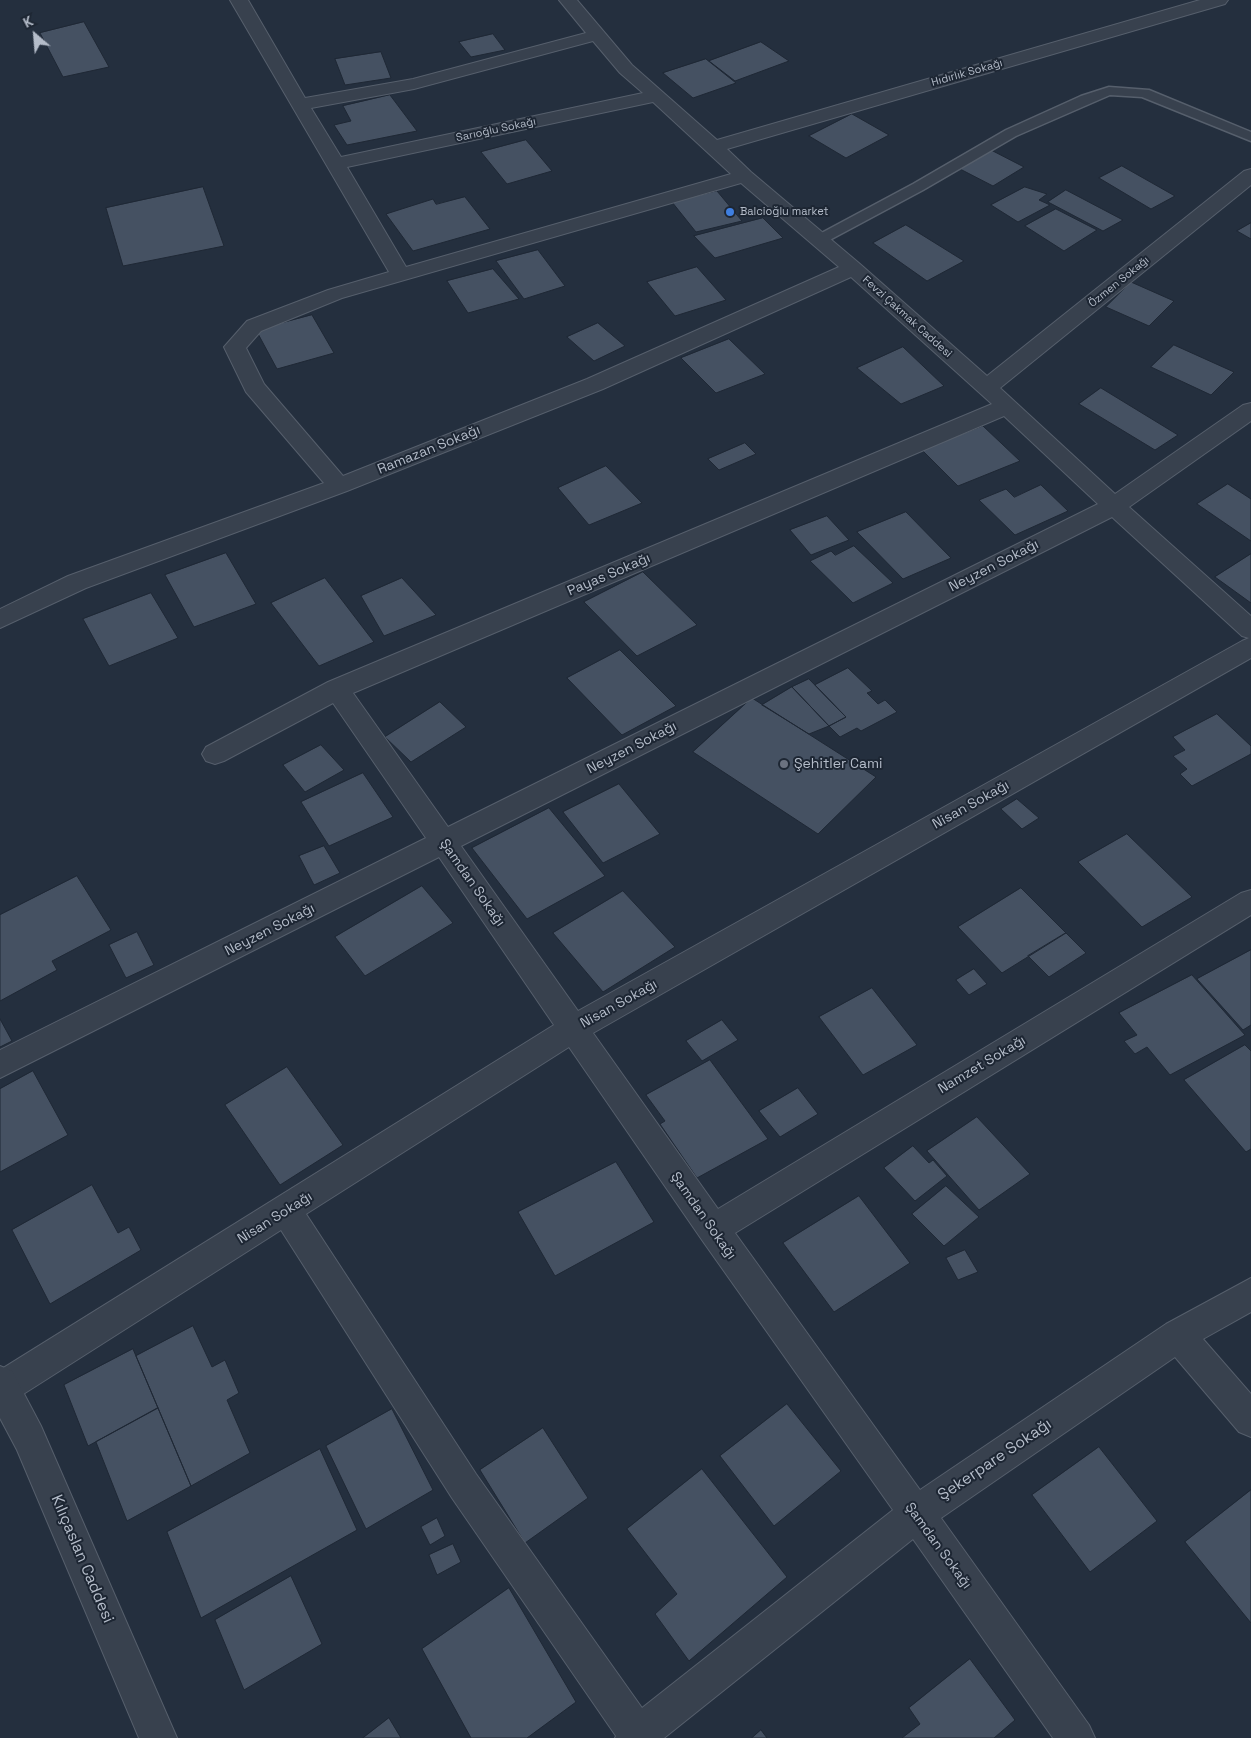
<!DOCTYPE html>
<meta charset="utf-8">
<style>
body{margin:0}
#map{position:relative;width:1251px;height:1738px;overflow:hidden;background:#242f3e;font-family:"Space Grotesk",sans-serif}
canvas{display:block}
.north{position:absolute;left:10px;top:10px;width:50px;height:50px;-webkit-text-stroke:4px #1d2633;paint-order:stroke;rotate:333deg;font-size:14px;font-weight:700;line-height:20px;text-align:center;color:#b4bcc9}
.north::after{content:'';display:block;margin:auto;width:18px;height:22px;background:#b4bcc9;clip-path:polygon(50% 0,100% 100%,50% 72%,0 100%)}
</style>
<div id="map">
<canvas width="1251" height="1738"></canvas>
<div class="north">K</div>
</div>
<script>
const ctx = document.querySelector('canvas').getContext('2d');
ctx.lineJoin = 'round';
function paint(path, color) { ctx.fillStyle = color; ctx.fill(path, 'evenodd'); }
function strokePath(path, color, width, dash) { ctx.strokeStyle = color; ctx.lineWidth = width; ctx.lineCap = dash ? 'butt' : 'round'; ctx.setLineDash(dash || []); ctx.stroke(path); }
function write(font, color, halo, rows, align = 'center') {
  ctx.font = font + ' "Space Grotesk",sans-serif'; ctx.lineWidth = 4; ctx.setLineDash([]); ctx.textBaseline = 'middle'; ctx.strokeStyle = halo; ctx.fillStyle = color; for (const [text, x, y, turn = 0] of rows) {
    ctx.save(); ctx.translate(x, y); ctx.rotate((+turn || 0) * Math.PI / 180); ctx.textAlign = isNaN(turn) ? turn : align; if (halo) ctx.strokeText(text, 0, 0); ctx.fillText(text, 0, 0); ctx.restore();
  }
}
const building = new Path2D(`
 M84,22l25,45 -46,10 -23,-44z
 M493,34l12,16 -34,7 -12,-15z
 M761,42l28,19 -54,20 -26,-20z
 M381,52l10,26 -46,7 -10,-26z
 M706,59l30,24 -43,15 -30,-25z
 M390,95l27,36 -70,14 -13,-20 17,-4 -8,-15z
 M852,114l37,21 -43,23 -37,-22z
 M526,140l26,31 -45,13 -26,-32z
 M991,150l33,17 -31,19 -33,-17z
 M1122,166l53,30 -24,13 -52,-31z
 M203,187l21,59 -101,20 -17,-58z
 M1025,187l22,7 -8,6 11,5 -32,17 -27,-17z
 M1066,190l57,30 -20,11 -55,-29z
 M717,191l25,30 -46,11 -24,-30z
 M465,197l25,32 -77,22 -27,-37 47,-15 3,5z
 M1056,209l41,21 -33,21 -39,-25z
 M763,218l20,20 -68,20 -21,-22z
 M1251,223v16l-14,-8z
 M906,225l58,36 -37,20 -54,-38z
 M538,250l27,36 -41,13 -28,-38z
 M697,267l29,33 -51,16 -28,-34z
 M493,269l26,30 -51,14 -21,-32z
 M1131,282l43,19 -25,25 -43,-19z
 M312,315l22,38 -57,16 -21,-39z
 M598,323l27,23 -31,15 -27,-24z
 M729,339l36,35 -49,19 -35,-35z
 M1174,345l60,27 -23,23 -60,-28z
 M903,347l41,39 -43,18 -44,-36z
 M1101,388l77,47 -23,15 -76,-46z
 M983,426l37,35 -62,25 -36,-36z
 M745,443l11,11 -37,16 -11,-11z
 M606,466l36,37 -53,22 -31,-37z
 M1228,484l23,15v42l-54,-37z
 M1041,485l27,26 -53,24 -36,-35 27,-11 8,8z
 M906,512l45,46 -48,21 -46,-47z
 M827,516l22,24 -38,15 -21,-25z
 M854,546l39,37 -40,20 -43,-42 21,-10 4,4z
 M226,553l30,51 -62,23 -29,-52z
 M1251,554v49l-36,-26z
 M643,572l54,53 -60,31 -53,-54z
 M325,578l49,64 -55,24 -48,-63z
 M402,578l34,37 -52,21 -23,-40z
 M151,593l27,45 -69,28 -26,-47z
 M620,650l56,56 -54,29 -55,-57z
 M848,668l24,23 -5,2 11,11 7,-4 12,12 -36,19 -4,-3 -17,9 -11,-11 17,-9 -31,-32z
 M809,679l27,28 10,10 -17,9 -37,-39z
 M792,687l37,39 -20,8 -47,-29z
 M752,698l124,79 -58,57 -125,-82z
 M440,702l26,25 -55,35 -26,-25z
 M1217,714l34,32v8l-59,32 -12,-12 7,-5 -14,-13 12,-6 -12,-13z
 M321,745l23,25 -39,22 -22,-27z
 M363,773l30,44 -64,29 -28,-44z
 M619,784l41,50 -57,29 -40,-51z
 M1017,799l22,19 -17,11 -21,-20z
 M549,808l56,68 -78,43 -55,-71z
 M1127,834l65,63 -50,30 -64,-65z
 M324,846l16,27 -26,12 -15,-29z
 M77,876l34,54 -59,31 5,9 -57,31v-86z
 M422,886l31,37 -88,53 -30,-39z
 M1021,888l45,45 -64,40 -44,-46z
 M623,891l52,56 -72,45 -50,-59z
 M137,932l17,33 -28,13 -17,-33z
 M1066,933l20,20 -37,24 -21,-21z
 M1251,950v75l-8,5 -46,-51z
 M974,969l13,15 -18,11 -13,-15z
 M1192,975l53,60 -75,40 -23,-28 -12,7 -11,-13 13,-6 -18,-22z
 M872,988l45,57 -54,30 -44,-58z
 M0,1019l12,22 -12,6z
 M722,1020l16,20 -36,21 -16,-20z
 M1245,1045l6,6v98l-5,3 -62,-72z
 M710,1060l58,79 -71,39 -37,-54 5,-3 -19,-26z
 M287,1067l56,78 -63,40 -55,-80z
 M33,1071l35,64 -68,37v-83z
 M798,1088l20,26 -38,23 -21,-26z
 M977,1117l53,57 -51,36 -52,-59z
 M913,1146l16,17 4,-3 14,16 -32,25 -31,-33z
 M616,1162l38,60 -99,54 -37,-64z
 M92,1185l26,48 11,-6 12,23 -91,54 -38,-74z
 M946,1186l33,31 -35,29 -32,-32z
 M859,1196l51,67 -76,49 -51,-69z
 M965,1250l13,22 -20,8 -12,-22z
 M193,1326l19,41 13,-7 14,33 -12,7 23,53 -59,33 -55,-130z
 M133,1349l25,59 -70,38 -24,-61z
 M787,1404l54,67 -67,55 -54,-70z
 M158,1408l33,78 -64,35 -31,-79z
 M392,1409l41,81 -67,39 -40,-83z
 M543,1428l45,70 -63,45 -45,-73z
 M1099,1447l58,74 -67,51 -58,-77z
 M320,1449l37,81 -156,88 -34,-86z
 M702,1469l85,108 -98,84 -34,-47 22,-20 -50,-65z
 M1251,1490v133l-66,-81z
 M437,1518l8,18 -15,9 -9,-18z
 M453,1544l8,18 -24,13 -8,-20z
 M291,1576l31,68 -78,46 -29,-70z
 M509,1588l67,114 -49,36h-56l-49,-89z
 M970,1659l45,61 -21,18h-92l18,-14 -11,-16z
 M389,1718l12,20h-38z
 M761,1730l6,8h-15z`);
paint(building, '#455162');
strokePath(building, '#1f2835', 1);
const service = new Path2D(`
 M1109,87l40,3 102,42v9l-109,-44 -32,-2 -94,41 -93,54 -99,53h-10l-3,-3 3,-3 99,-53 93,-54 75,-34z`);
const minor = new Path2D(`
 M230,0h18l57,98 108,-19 173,-46 -27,-33h18l55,65 85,75 483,-140h28l-3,4 -498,145 24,23 109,92 127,112 257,-205 7,-2v16l-251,203 115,106 128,-89 8,-2v18l-122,86 122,109v42l-658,375 125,176 523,-316 10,-3v25l-516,318 185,257 246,-166 85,-46v34l-48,27 48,55v43l-12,-5 -64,-75 -234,161 148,207 6,13h-42l-140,-199 -249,199h-49l1,-2 -164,-238 -171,-268 -267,170 -14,4v-34l554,-345 -115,-168 -439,221v-28l426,-212 -93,-135 -109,58 -9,3 -9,-3 -4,-7 4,-7 122,-65 664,-278 -141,-127 -248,112 -256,102 -261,97 -86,40v-19l68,-33 256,-93 -78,-91 -22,-45 23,-26 81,-31 61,-18zM593,41l27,32 23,20 -302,64 -30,-49 103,-19zM653,102l78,72 -325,93 -59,-100zM741,183l98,84 -252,112 -244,97 -79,-92 -18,-36 15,-17 81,-33zM1004,416l94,88 -650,323 -95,-134zM1112,517l130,119 7,2 -7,3 -664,370 -117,-165zM569,1047l133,193 191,270 -251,198 -166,-234 -170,-260z`);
const tertiary = new Path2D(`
 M0,1366l12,5 29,55 136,312h-38l-122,-288 -17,-32z`);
strokePath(service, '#565f6c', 3);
strokePath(minor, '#565f6c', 2);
strokePath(tertiary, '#565f6c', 2);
paint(service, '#38414e');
paint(minor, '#38414e');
paint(tertiary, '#38414e');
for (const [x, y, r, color] of [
 [730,212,5,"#3f7fe0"],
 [784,764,5,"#6b7280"]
]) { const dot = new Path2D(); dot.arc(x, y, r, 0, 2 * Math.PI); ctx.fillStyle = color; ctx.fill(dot); strokePath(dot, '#1d2633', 2); }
write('11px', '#b4bcc9', '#1d2633', [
 ["Hıdırlık Sokağı",967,73,-16],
 ["Sarıoğlu Sokağı",496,130,-12],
 ["Özmen Sokağı",1119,282,-39],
 ["Fevzi Çakmak Caddesi",907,317,42]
]);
write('11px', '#b4bcc9', '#1d2633', [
 ["Balcioğlu market",740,212]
], 'left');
write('14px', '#b4bcc9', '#1d2633', [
 ["Ramazan Sokağı",429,450,-22],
 ["Neyzen Sokağı",994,566,-27],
 ["Payas Sokağı",609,575,-23],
 ["Neyzen Sokağı",632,748,-27],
 ["Nisan Sokağı",971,805,-29],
 ["Şamdan Sokağı",472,883,55],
 ["Neyzen Sokağı",270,930,-27],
 ["Nisan Sokağı",619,1004,-29],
 ["Namzet Sokağı",982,1065,-31],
 ["Şamdan Sokağı",703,1216,55],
 ["Nisan Sokağı",275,1218,-32],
 ["Şamdan Sokağı",938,1546,54]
]);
write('14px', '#b4bcc9', '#1d2633', [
 ["Şehitler Cami",794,764]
], 'left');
write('16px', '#b4bcc9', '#1d2633', [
 ["Şekerpare Sokağı",995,1460,-34],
 ["Kılıçaslan Caddesi",82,1559,67]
]);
</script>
